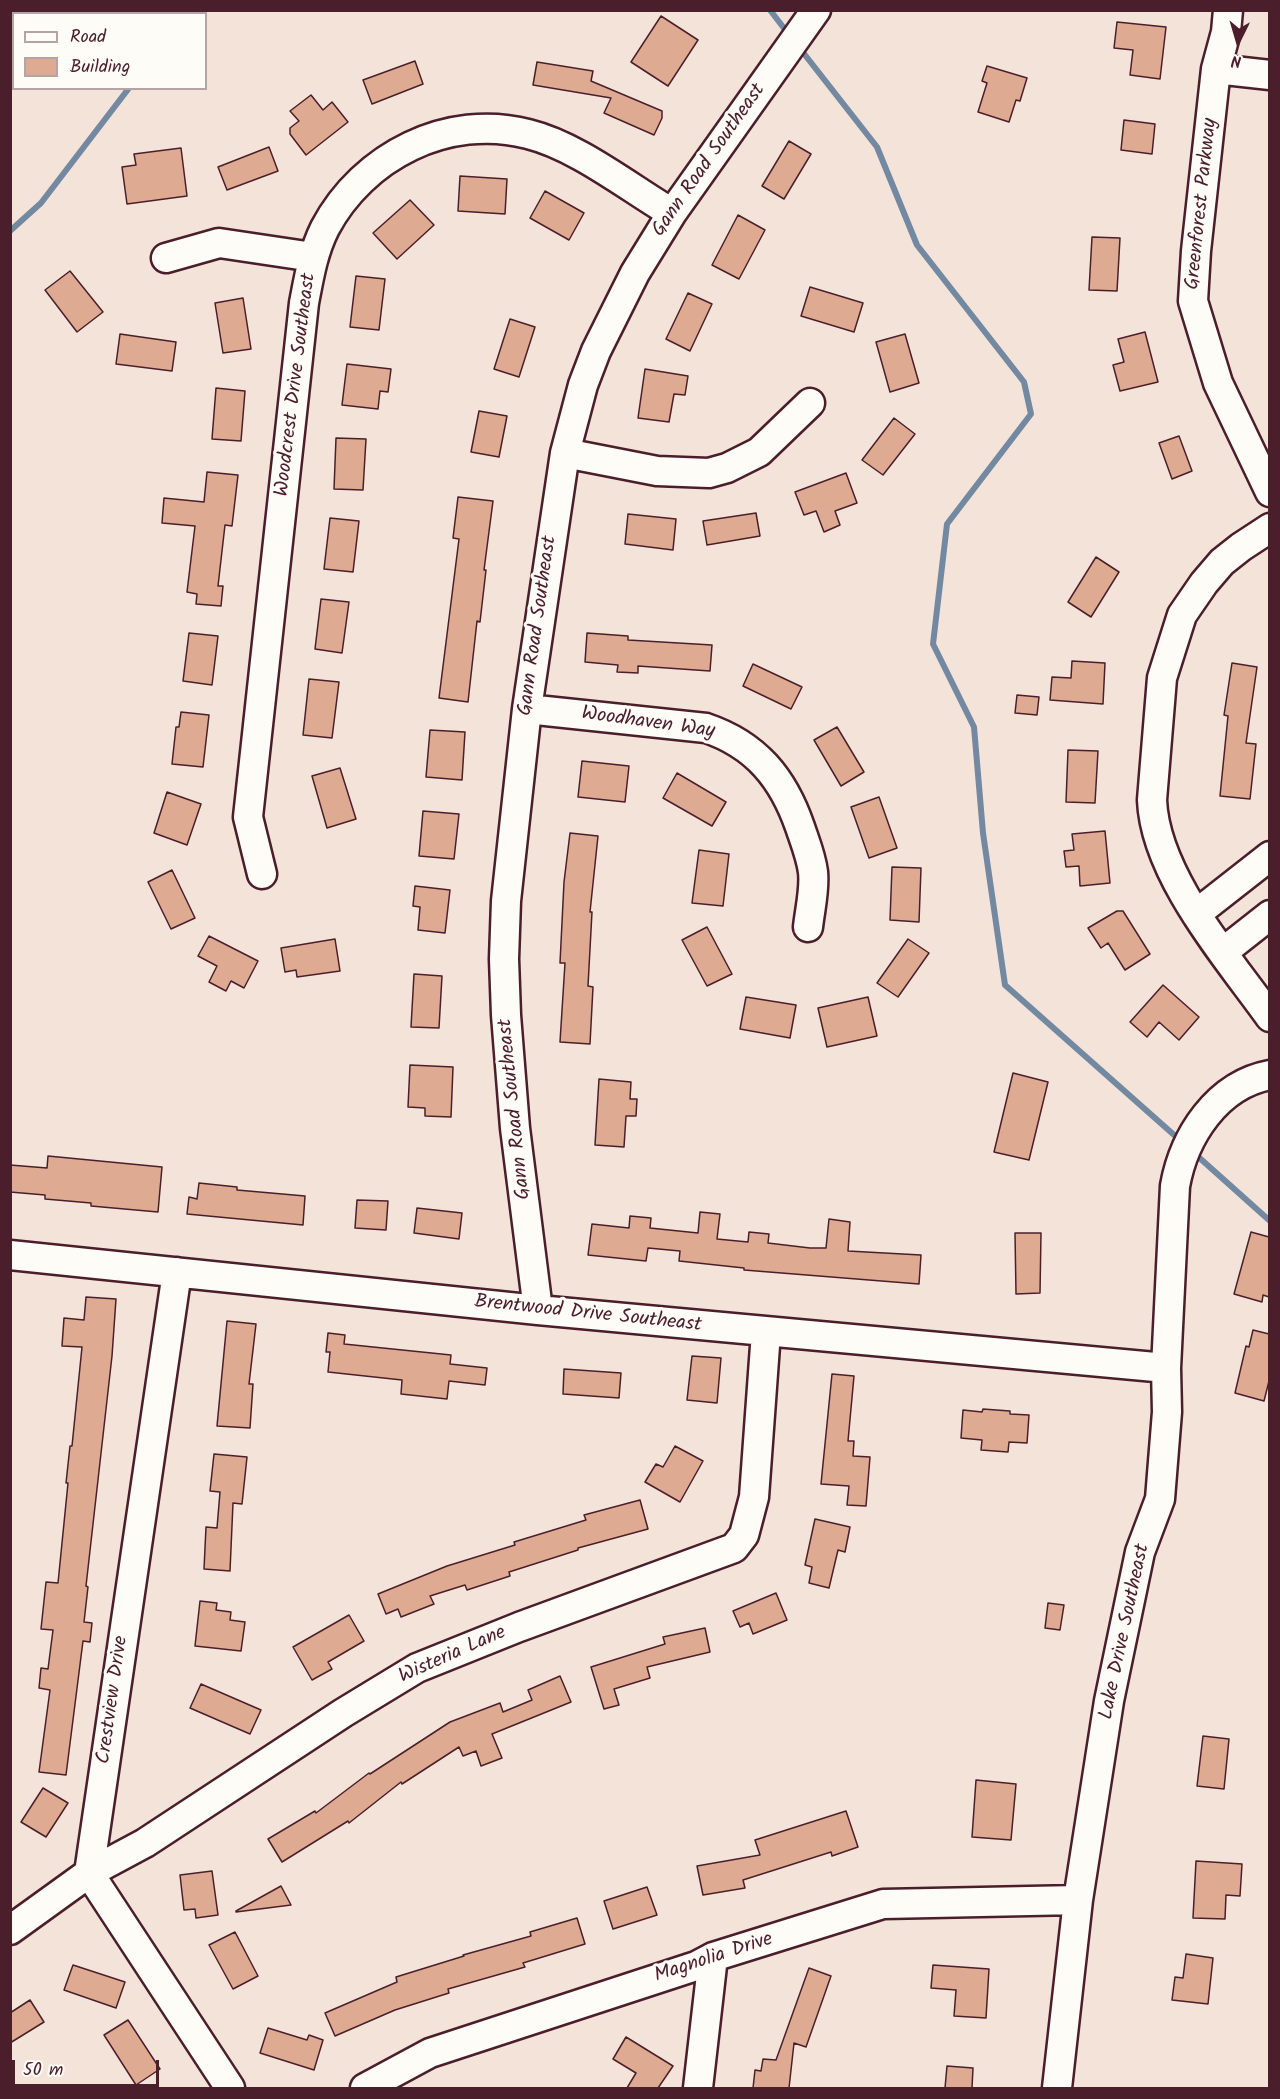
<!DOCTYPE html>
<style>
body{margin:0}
#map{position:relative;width:1280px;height:2099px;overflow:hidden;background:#f4e3d9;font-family:Kalam,sans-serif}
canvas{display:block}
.frame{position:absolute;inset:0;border:12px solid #4a1f2b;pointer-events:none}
.legend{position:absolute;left:12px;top:12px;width:195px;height:78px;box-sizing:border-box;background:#fdfcf7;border:2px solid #b5a4a5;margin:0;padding:8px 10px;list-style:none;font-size:18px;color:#4a1f2b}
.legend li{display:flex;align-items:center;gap:12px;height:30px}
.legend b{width:30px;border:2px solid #b5a4a5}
.north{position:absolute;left:1208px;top:12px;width:60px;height:60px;-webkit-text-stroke:4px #fdfcf7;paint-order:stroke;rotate:185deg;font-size:16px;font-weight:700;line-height:24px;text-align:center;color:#4a1f2b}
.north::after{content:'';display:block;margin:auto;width:21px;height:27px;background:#4a1f2b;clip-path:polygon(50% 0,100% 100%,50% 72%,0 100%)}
.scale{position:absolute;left:12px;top:2060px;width:147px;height:27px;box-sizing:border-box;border:3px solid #4a1f2b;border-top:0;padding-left:8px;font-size:18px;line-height:21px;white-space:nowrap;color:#4a1f2b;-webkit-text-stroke:4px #fdfcf7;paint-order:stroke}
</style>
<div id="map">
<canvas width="1280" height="2099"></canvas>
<div class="frame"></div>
<ul class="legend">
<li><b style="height:8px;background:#fdfcf7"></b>Road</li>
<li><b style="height:16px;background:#deaa92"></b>Building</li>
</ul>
<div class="north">N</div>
<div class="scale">50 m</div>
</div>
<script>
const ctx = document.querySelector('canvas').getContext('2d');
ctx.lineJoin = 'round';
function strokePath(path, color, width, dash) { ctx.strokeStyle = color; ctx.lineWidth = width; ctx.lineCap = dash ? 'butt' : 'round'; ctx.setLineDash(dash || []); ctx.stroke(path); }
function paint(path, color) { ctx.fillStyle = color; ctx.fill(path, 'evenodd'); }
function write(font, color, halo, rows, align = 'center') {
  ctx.font = font + ' Kalam,sans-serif'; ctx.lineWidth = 6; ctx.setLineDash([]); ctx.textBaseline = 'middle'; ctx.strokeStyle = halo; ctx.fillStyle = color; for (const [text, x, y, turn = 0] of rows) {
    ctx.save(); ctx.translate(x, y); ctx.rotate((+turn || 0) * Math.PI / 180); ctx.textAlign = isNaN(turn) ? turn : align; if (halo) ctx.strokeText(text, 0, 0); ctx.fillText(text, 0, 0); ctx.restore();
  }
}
strokePath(new Path2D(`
 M770,10l20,26
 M183,14l2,-4
 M798,46l79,101 40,98 107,137 7,32 -84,110 -14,120 41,83 9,106 22,152 177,157
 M10,231l31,-28 88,-115
 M1194,1153l76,68`), '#7389a1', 6);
const building = new Path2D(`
 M661,16l37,24 -30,46 -37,-24z
 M1117,22l49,5 -6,52 -30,-4 3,-25 -19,-2z
 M415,61l8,23 -51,20 -9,-24z
 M537,62l56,9 -2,10 71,30v7l-8,17 -50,-22 7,-15 -78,-13z
 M987,66l40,12 -7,23 -4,-1 -7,22 -31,-10 9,-29 -5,-2z
 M311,95l12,15 9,-8 16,20 -42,33 -16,-21v-6l9,-7 -9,-10z
 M1124,120l31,4 -3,30 -31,-4z
 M789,141l22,13 -27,45 -22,-13z
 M269,147l9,24 -51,19 -9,-23z
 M181,148l6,48 -60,8 -5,-37 14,-2 -2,-11z
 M460,176l47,3 -2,35 -47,-3z
 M545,191l39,22 -15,27 -39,-22z
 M410,200l24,25 -37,34 -24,-26z
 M738,215l27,15 -26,49 -27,-14z
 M1092,237l28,1 -3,53 -28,-1z
 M70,271l33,41 -26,20 -32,-42z
 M356,276l29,3 -6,51 -29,-3z
 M810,287l53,16 -9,29 -53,-16z
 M688,293l24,11 -22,47 -24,-12z
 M243,298l8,51 -28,4 -8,-50z
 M510,319l25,8 -16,50 -25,-8z
 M1145,332l13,50 -38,9 -7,-26 11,-3 -6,-23z
 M120,334l56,8 -4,29 -56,-7z
 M905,334l14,49 -29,9 -14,-50z
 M347,364l44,5 -3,23 -8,-1 -2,18 -36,-4z
 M645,369l43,7 -3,19 -11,-1 -5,28 -31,-4z
 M216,388l29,3 -4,50 -29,-2z
 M479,411l28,5 -8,41 -28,-5z
 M894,418l21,16 -32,41 -21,-15z
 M1179,436l13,35 -20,8 -13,-36z
 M336,438l30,1 -3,51 -29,-1z
 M207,472l31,3 -6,51 -7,-1 -7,61h5l-2,20 -25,-2 1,-10 -10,-2 8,-66 -33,-3 2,-25 40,4z
 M846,473l11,30 -22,8 5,14 -16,7 -8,-21 -12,4 -9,-23z
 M458,497l35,4 -9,69h2l-6,52 -3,-1 -9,81 -29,-4 20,-159 -6,-1z
 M756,513l4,23 -53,9 -4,-24z
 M628,514l48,5 -3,31 -48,-6z
 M330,518l29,3 -6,51 -29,-3z
 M1096,557l23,15 -28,45 -23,-15z
 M321,599l28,3 -7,51 -27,-4z
 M189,633l29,3 -6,49 -29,-4z
 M587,633l41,3v4l84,5 -2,26 -72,-5v7l-21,-1 1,-7 -33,-3z
 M1072,661l33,2 -2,41 -53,-4 2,-23 19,1z
 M1232,663l25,4 -11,76 10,1 -6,55 -30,-3 8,-80 -4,-1z
 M753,664l49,23 -11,22 -48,-23z
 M309,679l30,3 -7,56 -29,-3z
 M1017,695l22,2 -2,18 -22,-2z
 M181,712l28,3 -6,52 -31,-3 4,-37h3z
 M837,727l27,45 -23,14 -27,-46z
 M430,730l35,2 -3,48 -36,-3z
 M1068,750l30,1 -3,52 -29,-1z
 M582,761l47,5 -4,36 -47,-5z
 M340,768l16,51 -29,9 -15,-52z
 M677,773l49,29 -14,24 -49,-28z
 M167,792l34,12 -14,41 -33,-12z
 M879,797l18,51 -28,10 -18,-51z
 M423,811l36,3 -5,45 -35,-3z
 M1105,831l5,52 -30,3 -1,-20 -13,1 -2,-16 10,-1 -2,-16z
 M570,833l28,3 -8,76h2l-4,74 5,1 -3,57 -30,-2 5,-79h-5l4,-81z
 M699,850l30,4 -6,52 -31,-3z
 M892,867l29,1 -2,54 -29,-2z
 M172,870l23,48 -24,11 -23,-47z
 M415,886l35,4 -5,43 -27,-3 2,-23 -7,-1z
 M1117,911h6l27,43 -25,16 -17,-27 -7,5 -13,-20z
 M707,927l25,47 -25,12 -25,-46z
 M209,936l49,25 -14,27 -13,-7 -5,10 -17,-9 8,-16 -19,-10z
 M335,939l5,32 -43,6 -1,-7 -11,2 -4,-24z
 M908,939l21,14 -31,44 -21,-14z
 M414,974l28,2 -3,52 -28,-1z
 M1163,985l36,32 -20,23 -20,-18 -12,15 -17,-15z
 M746,997l50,8 -6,33 -50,-9z
 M868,997l9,39 -50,11 -9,-39z
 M410,1065l43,2 -2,50 -26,-1v-8l-17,-1z
 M1013,1073l35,9 -19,78 -35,-8z
 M599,1079l32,3 -1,17h7l-1,17h-10l-2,31 -29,-2z
 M48,1156l114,11 -4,45 -67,-6v-3l-46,-4v-4l-35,-3v-27l37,3z
 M199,1183l38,4v3l68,6 -2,29 -116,-11 2,-17 8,2z
 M357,1200l31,1 -2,29 -31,-2z
 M417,1208l45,5 -3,26 -45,-6z
 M700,1212l20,2 -3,25 31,3 1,-10 20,2 -1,9 42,5h16l3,-29 21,3 -2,29 73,4 -2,29 -175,-14v-2l-65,-7 1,-10 -32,-3 -2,13 -58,-6 4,-31 37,4 1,-12 21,2 -1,10 48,5z
 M1251,1232l18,5v60l-6,-2 -1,7 -28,-8z
 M1015,1233h26l-1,60 -24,1z
 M86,1297l30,2 -4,57 -26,230 2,1 -4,35 8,1 -2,19 -7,-1 -17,134 -27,-3 11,-82 -11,-2 2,-20 7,1 5,-39 -12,-1 5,-47 12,1 10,-100h-2l4,-37h2l10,-99 -20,-1 2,-28 20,2z
 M227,1321l29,3 -7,60h4l-3,44 -33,-2z
 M1253,1330l16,4v47l-5,20 -29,-8 11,-47 3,1z
 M328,1333l17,2 -1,9 107,11 -1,9 37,4 -2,17 -36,-4 -2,18 -46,-5 1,-14 -74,-8 2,-20h-4z
 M692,1356l29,2 -4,45 -30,-3z
 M564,1369l57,4 -2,25 -56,-4z
 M832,1374l22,2 -6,65h6l-1,15 17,1 -4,49 -19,-1 2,-19 -28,-2z
 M983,1409l27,2v3l19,1 -2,28 -18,-1 -1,10 -27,-2 1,-10 -21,-2 2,-28 19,2z
 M675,1446l28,15 -23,41 -35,-20 11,-18 7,3z
 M214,1454l33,3 -5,47 -9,-1 -3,68 -26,-2 2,-42 11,1 3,-36 -10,-1z
 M640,1500l8,29 -70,19v2l-69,22 1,4 -43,14 -2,-5 -35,11 4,8 -33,13 -3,-8 -12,5 -8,-20 69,-28 68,-21 -1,-3 72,-22 -2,-5z
 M815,1519l35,8 -5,25 -7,-2 -9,38 -20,-5 3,-16 -7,-2z
 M776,1593l11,27 -34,14 -4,-11 -9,4 -7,-16z
 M200,1601l17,2 -1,7 15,2 -1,8 15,2 -4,29 -46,-5z
 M1048,1603l16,2 -4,25 -15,-2z
 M349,1615l15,26 -36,21 4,7 -20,11 -19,-33z
 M705,1628l5,24 -63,15 3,11 -36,11 5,16 -15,4 -13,-42 74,-23 -2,-7z
 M560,1676l11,26 -79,32 10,24 -21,8 -5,-15 -13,5 -4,-9 -57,37 -1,-2 -52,41 -1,-2 -66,41 -14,-23 47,-28 1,2 53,-40 1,1 80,-52 50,-19 3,9 29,-12 -4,-10z
 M201,1684l60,26 -11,24 -60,-26z
 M1203,1736l26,3 -5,50 -27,-3z
 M976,1780l40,4 -5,56 -39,-3z
 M43,1788l25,15 -22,34 -25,-15z
 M846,1811l12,36 -26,9 -1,-4 -88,28 2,8 -42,7 -6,-29 63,-11 -5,-15z
 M1196,1861l46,3 -2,32 -14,-1 -1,24 -32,-1z
 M212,1871l6,44 -22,3 -1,-9 -11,1 -4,-35z
 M281,1886l10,19 -55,7v-1z
 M647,1887l10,28 -44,14 -9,-28z
 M577,1918l8,26 -62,19 2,4 -77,22 1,4 -54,17 -60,26 -10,-23 72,-31 -1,-5 68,-21 -1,-1 68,-19 -1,-4z
 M235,1932l23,44 -25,13 -24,-44z
 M1186,1954l27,4 -5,46 -36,-4 3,-23 8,1z
 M73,1965l52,17 -9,26 -52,-18z
 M933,1965l56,4 -3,49 -32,-2 2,-26 -25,-2z
 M809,1968l22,8 -25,71 -12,-4 -5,45h-36l2,-18 6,1 2,-12 13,1z
 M30,2000l14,22 -34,21v-30z
 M128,2020l32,49 -24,16 -32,-50z
 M268,2028l39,12 2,-5 14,5 -9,30 -54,-17z
 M626,2037l47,29 -15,22h-31l9,-15 -23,-14z
 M947,2066l26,2 -1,20h-27z`);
paint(building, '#deaa92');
strokePath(building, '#4a1f2b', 1.5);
const minor = new Path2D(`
 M1228,10l-2,22 -10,37 -20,182 -3,50 25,82 52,109
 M1216,69l54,6
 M166,258l53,-15 94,14
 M565,453l92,18 52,2 18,-5 32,-16 51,-49
 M1270,528l-29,19 -19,15 -18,21 -22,32 -20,63 -10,122c3,75 75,157 118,217
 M527,709l179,19c50,17 77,50 94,99 5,15 11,29 13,45 2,17 -3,37 -5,55
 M262,874l-14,-57 56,-514c5,-26 9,-51 21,-75 38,-72 123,-115 203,-94 49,12 100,53 144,79
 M1196,914l74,-58
 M1223,952l47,-37
 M10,1255l528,55 628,58
 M177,1272l-88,601 141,215
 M538,1310l-23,-182 -9,-113 -2,-56 2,-58 21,-192 38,-256 18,-68 13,-34 39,-78 37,-60 144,-203
 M10,1930l79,-57 56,-30 198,-130 74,-45 102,-41 215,-79 10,-13 10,-38 12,-165
 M365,2088l65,-35 266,-87 17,-9 170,-53 195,-4
 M698,2088l15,-131
 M1057,2088l21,-188 31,-199 31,-149 20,-53 7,-87 -1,-44 9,-182c9,-50 42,-101 95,-111`);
strokePath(minor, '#4a1f2b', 33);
strokePath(minor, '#fdfcf7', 28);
write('20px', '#4a1f2b', '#fdfcf7', [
 ["Gann Road Southeast",710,161,-55],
 ["Greenforest Parkway",1203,204,-84],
 ["Woodcrest Drive Southeast",297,385,-83],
 ["Gann Road Southeast",539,626,-82],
 ["Woodhaven Way",648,724,8],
 ["Gann Road Southeast",516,1109,-96],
 ["Brentwood Drive Southeast",588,1315,6],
 ["Lake Drive Southeast",1126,1632,-78],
 ["Wisteria Lane",453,1656,-24],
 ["Crestview Drive",114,1700,-82],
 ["Magnolia Drive",714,1959,-18]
]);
</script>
